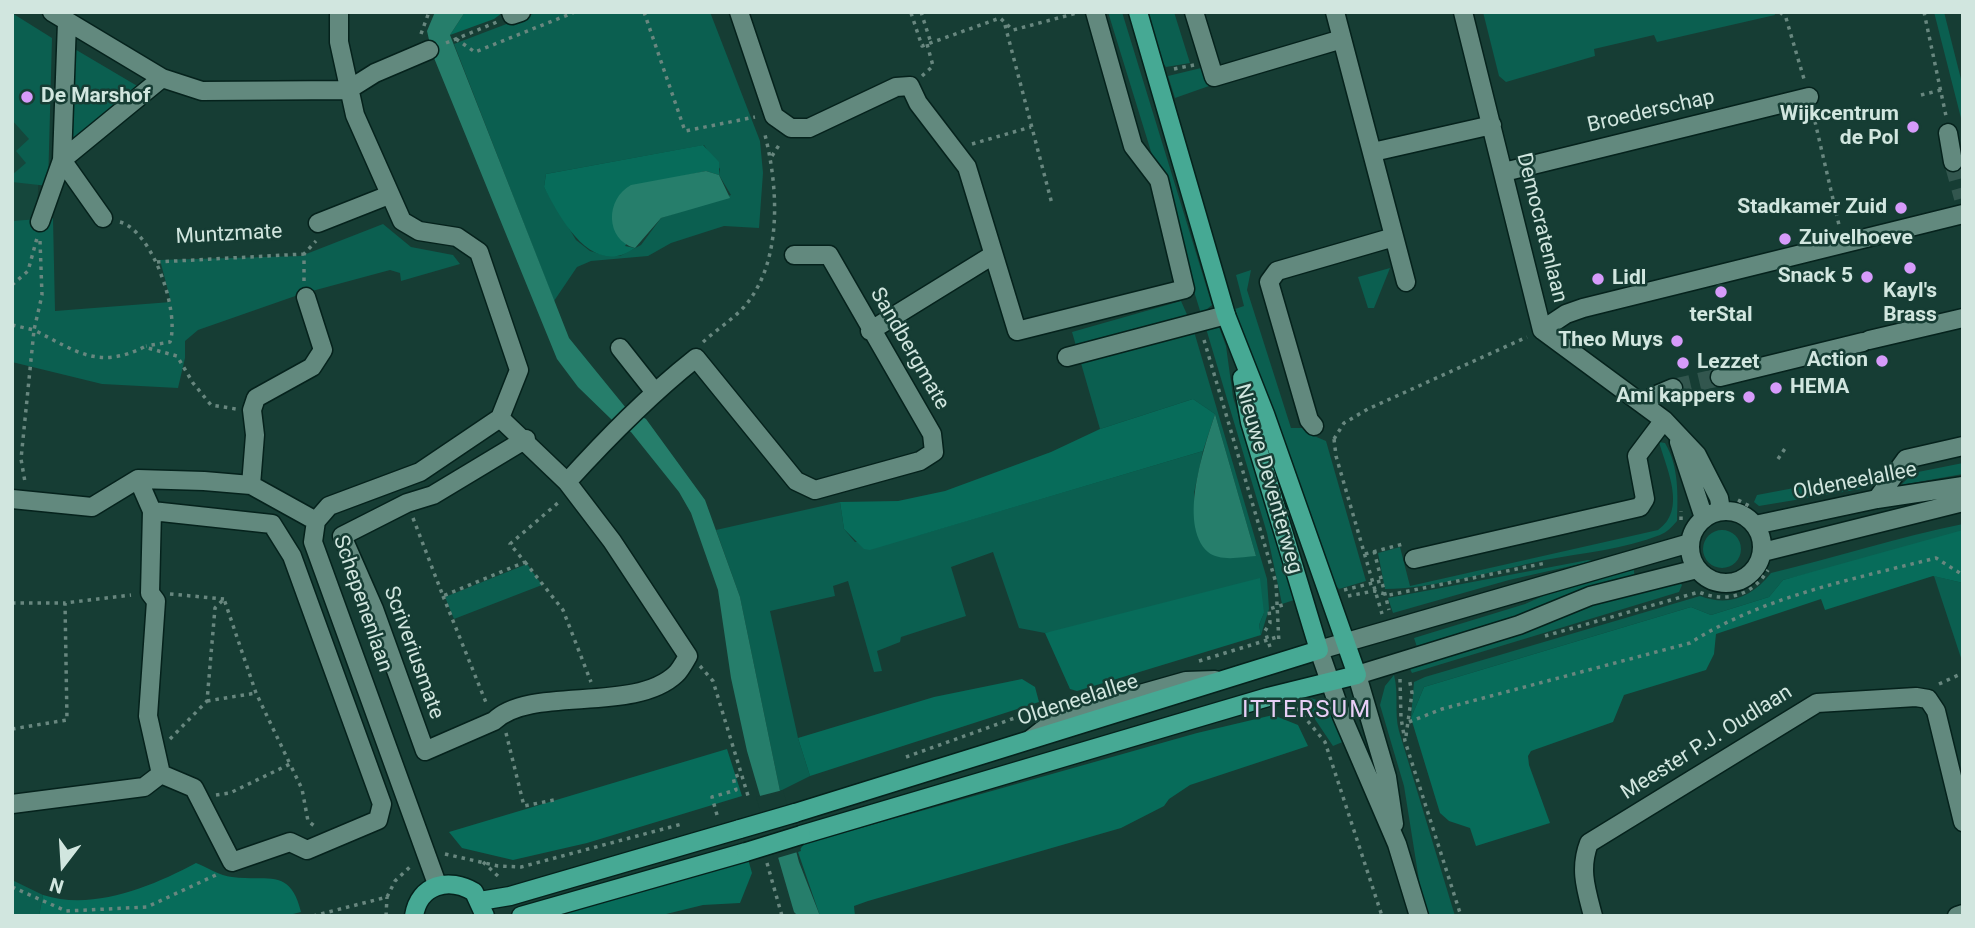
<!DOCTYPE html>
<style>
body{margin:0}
#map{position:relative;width:1975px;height:928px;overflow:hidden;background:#163d34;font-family:Roboto,sans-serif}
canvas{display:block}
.frame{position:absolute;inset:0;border:14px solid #d1e6df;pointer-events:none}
.north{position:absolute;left:28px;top:830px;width:70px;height:70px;-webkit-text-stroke:5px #163d34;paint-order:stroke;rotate:197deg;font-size:19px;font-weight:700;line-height:28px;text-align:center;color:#d1e6df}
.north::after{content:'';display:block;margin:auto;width:24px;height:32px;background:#d1e6df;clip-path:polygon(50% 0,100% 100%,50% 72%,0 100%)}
</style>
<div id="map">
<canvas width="1975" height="928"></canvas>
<div class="frame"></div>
<div class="north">N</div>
</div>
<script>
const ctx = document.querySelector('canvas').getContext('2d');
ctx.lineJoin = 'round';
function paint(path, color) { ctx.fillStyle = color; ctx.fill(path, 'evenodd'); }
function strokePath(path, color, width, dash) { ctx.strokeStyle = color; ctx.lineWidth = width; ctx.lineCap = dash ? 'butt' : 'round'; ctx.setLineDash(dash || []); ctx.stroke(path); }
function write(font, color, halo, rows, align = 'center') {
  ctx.font = font + ' Roboto,sans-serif'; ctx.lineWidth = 5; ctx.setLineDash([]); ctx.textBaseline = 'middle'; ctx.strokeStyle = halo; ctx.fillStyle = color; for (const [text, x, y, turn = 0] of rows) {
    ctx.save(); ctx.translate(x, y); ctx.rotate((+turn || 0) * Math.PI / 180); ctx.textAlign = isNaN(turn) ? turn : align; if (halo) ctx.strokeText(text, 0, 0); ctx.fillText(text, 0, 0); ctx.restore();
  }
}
paint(new Path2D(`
 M12,21l28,131 -4,77 -24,2z`), '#15473c');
paint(new Path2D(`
 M538,12h172l50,129 3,32 -4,55 -35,-2 -53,17 -23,13 -57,5 -14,6 -23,34 -100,-257zM704,145l16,24 -1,6 12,20 -70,23 -20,27 -21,11h-13l-17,-5 -14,-11 -32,-53 2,-13z
 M1108,12h14l90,293 -11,9z
 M1146,12h28l16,51 -24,4 -8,-10z
 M1483,12h291l1,3 -118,27 -3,-7 -60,14 1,7 -89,26 -7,-6z
 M1934,12h10l19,75v39z
 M12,13l40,25 -4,148 -36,-4v-7l14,-12 -10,-12 13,-12 -17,-19z
 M73,48l66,39 -66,54 -4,-2z
 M1201,68l8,18 -34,12 -7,-22z
 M53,218l2,93 116,-9 -11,-42 141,-4 82,-32 28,23 42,8 7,9 -59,17 -1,-8 -10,-3 -89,24 -103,36 -13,11v17l-7,30 -76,-4 -90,-22v-141z
 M1390,268l-16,40h-6l-10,-31z
 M1251,270l-4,20 44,138h13l3,5 19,8 40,140 -27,8 -13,-15 -91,-265 9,-3 -8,-31z
 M1181,301l12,27 74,251 2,30 -8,26 -2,-10 5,-12 -219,20 -26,-5 -26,-76 -42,15 15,49 -65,21 -1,5 -23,9 5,20 -8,1 -26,-91 -15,5 2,10 -65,15 28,127 12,38 -30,15 -40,-194 -24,-67 124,-28 4,27 11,13 64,-7 284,-84 -9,42 2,37 60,26 -41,-142 -22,-15 -93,30 -28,-97z
 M1205,325l14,2 7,19 7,51 61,203 -12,4 -15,-71z
 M1659,442l6,1c14,23 13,52 12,78 -5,6 -10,11 -17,14 -35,14 -78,18 -115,25 -46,10 -115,29 -160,29l-7,-36 22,-6 10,39 248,-56c29,-20 9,-60 1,-88z
 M1963,463v11l-62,11 12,-12z
 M1847,478l14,11 -102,17 -5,-4 3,-7z
 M1963,524v11l-180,45 -14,17 -58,18 -20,-8 -267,80 -13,31 3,-36 11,-5 275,-81c29,11 52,1 71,-23 64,-15 127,-36 192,-49z
 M1703 549a19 19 0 1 1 38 0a19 19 0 1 1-38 0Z
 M1588,560l5,1 -84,19 -116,33 -5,-15z
 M527,564l15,21 -88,34 -9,-22z
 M1633,565l2,13 -218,69 -3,-9 111,-34 49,-22z
 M1934,576l29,7v81z
 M1677,579l5,6 -3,7 -267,81 -4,-8 191,-64z
 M1394,675c5,19 0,37 5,56l56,185h-28l-5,-17 -18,-113 -24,-81 5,-19z
 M1300,697c28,-1 35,22 45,44l-12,5z
 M12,880l31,15 -4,21h-27z`), '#0b5f50');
paint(new Path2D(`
 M465,12h37v1l-8,6 -44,16z
 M703,145l16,17v13l-13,-4 -32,7 -49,68 10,2c-43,31 -75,-30 -91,-61l2,-13z
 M1193,399l22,15 -12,37 -333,99 -6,-1 -20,-20 -4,-27 58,-1 47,-10 106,-39 49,-23z
 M1963,530v53l-30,-7 -108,34 -4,-11 -105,35 -2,20 -8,16 -82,25 -11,27 -82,29 -3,5 1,9 21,58 -74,23 -6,-18 -21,-7 -9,-8 -29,-95 13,-31 267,-80 20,8 58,-18 14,-17z
 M1260,578l4,35 -5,12 2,10 -184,56 -7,-2 -25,-56z
 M1022,679l13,8 4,15 -229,74 -12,-38 136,-41z
 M1273,715l25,10 10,21 -118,39 -21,14 -5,7 -43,22 -253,73 -14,5 1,10h-35l-22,-64 6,-8 393,-111z
 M727,749l15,47 -155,47 -74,17 -51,-12 -13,-16z
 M748,859l4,14 -12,30 -37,2 -45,11h-106z
 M196,863c11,4 24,13 36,14 36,5 58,-10 69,35l-16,4h-246l4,-21c50,16 108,-8 153,-32z`), '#076c5a');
paint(new Path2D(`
 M435,12h30l-15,23 119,303 57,70 20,11 59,81 35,97 40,194 19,71 21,54h-22l-4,-4 -47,-161 -16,-73 -13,-88 -27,-77 -12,-21 -48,-60 -19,-12 -34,-33 -21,-28 -125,-306 -5,-22z
 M706,171l13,4 11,23 -69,20 -26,30c-30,-8 -30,-49 -4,-63z
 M1215,414l41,142c-14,1 -36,6 -48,-4 -31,-28 -3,-106 7,-138z`), '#267e6b');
paint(new Path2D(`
 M783,790l18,61 -27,8 -18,-62z`), '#163d34');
strokePath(new Path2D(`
 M1953,162l10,36
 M1673,388l47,-11`), '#32564e', 18, [18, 9]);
const minor = new Path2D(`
 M52,12l110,66 40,13 146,-1
 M511,12l1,3 9,-3
 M739,12l35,104 17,12h18l87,-41 14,-1 8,17 49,64 50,164 168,-42 -26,-109 -26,-34 -38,-134
 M1194,12l20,65 128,-38
 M1335,12l71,270
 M1463,12l79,318 122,90 33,35 22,43 2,12
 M348,90l27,-17 54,-23
 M1948,133l5,29
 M1373,152l119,-27
 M62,160l100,-82
 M62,160l41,58
 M1504,172l305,-75
 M40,222l22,-62 5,-138
 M318,223l71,-28
 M1542,330l24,-16 17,-6 380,-94
 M870,331l123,-76
 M1869,340l94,-22
 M620,348l34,43
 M1067,357l159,-42
 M1720,377l143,-35
 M1644,405l10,-9 19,-8
 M500,418l67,64
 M1314,426l-5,-6 -40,-138 8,-11 117,-34
 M526,439l-93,56 -26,8 -65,33 32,73 51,142 69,-30c37,-36 140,-7 182,-47 5,-5 9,-13 12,-18l-76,-115 -45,-59c41,-45 81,-86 129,-124l100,123 19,9 105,-29 14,-9 -2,-18 -103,-179h-35
 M1679,442l25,76
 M251,485l4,-50 -3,-25 4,-12 56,-31 11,-17 -17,-53
 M12,499l80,8 46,-28 66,2 47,4 65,36 -3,21 124,342
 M1877,499l29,-40 57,-13
 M1690 547a36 36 0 1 1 72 0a36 36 0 1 1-72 0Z
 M152,511l120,13 20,32 90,248 -4,16 -71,30 -17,-8 -58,20 -38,-74 -33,-14
 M316,521l13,-15 91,-34 80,-54 19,-48 -40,-118 -22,-15 -38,-6 -17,-10 -47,-106 -16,-73v-30
 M1755,525l122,-26 86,-13
 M1763,552l200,-50
 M1414,559l226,-52 5,-8 -8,-43 27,-36
 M1031,739l28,-22 127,-36 29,-1
 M12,804l132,-17 17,-13 -13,-58 8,-115 -6,-8 2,-82 -14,-32
 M1394,824l-7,-47 -30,-102 162,-50 71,-29 107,-27
 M1419,916l-22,-72 -55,-128 -23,-66 371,-107
 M1593,916c-7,-27 -14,-47 -4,-73l228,-140 99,-6 12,2 8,12 27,111
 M1957,916l6,-2`);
const major = new Path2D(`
 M795,813l524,-163 -69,-228 -8,-44
 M801,835l467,-138 89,-22 -92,-261 -39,-99 -88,-303
 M480,901l30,-5 230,-67
 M414,916c5,-32 35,-39 60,-24l11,24
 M521,916l225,-64`);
strokePath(minor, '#05221c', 21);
strokePath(major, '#05221c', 21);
strokePath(new Path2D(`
 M644,12l41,119 70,-14
 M921,12l10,31
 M1780,12l6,6 18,61
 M1924,12l22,104
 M911,13l11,33 78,-28 13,12 64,-17
 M1005,25l47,179
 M421,34l8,-22
 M456,39l19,13 100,-40
 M446,43l51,-21
 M1174,69l20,-4
 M922,76l11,-10 -6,-22
 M1921,95l20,-5
 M1813,113l26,112
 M972,144l59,-17
 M772,156l9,-14
 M120,222c33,9 60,91 50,120l-24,4
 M40,241l2,54 -8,35c42,21 64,40 110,17l33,9 16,27 18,22 25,4
 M157,262l147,-8
 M304,281v-27l12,-13
 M12,285l16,-14 9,-33
 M12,325l22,5 -13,129 4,23
 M1204,340l72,243 3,61
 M703,342c13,-12 29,-22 41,-35 40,-46 34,-123 20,-176
 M1334,439l2,17 46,158
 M1334,439l10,-16 24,-14 159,-72
 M1778,459l8,-12
 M1738,500l15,8
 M413,518l30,78 82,-34 -15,-18 49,-42
 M1681,520v-9
 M1374,551l15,59
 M1365,554l38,-10
 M525,562l38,48 28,72
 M1344,590l37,-9
 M170,594l54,5
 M443,596l44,109
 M1348,596l26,-5 15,4 157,-32
 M12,603h53
 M1545,636l154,-44c27,11 53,4 69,-22
 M1270,647l-5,-16 5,-8 -1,-14 17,-5
 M1199,661l78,-24
 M700,666l13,15 36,118
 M1400,679l1,39 4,23 56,175
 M1939,684l24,-11
 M207,701l49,-8
 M1290,708l2,7 9,3
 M1297,708l28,34 57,174
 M1409,722l33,-13 248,-66c72,-46 163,-64 246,-85l27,17
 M12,729l55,-9 -2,-117 66,-8
 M506,733l18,73 30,-6
 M1406,736l6,-43 -3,-15
 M170,739l37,-38 8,-93 9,-9 32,94 34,71
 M906,757l131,-47
 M216,795l14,-2 60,-29 12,25 6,32 9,7
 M717,815l-5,-18 24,-7 -3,-13 9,-3
 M445,854l53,12 23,1 161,-43
 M483,862l17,16
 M767,863l15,53
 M12,887l54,24 81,-4 71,-33
 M313,916l74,-19 8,-16 17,-16
 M386,916l1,-19`), '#68877f', 3.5, [3.5, 5]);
strokePath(minor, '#62897e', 18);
strokePath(major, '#46a994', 18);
const majorBridge = new Path2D(`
 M740,829l55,-16
 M746,852l55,-17`);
strokePath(majorBridge, '#05221c', 21, []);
strokePath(majorBridge, '#46a994', 18);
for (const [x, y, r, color] of [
 [27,97,7,"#d69bfa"],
 [1913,127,7,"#d69bfa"],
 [1901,208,7,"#d69bfa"],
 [1785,239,7,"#d69bfa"],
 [1910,268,7,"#d69bfa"],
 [1867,277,7,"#d69bfa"],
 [1598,279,7,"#d69bfa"],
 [1721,292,7,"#d69bfa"],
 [1677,341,7,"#d69bfa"],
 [1882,361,7,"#d69bfa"],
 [1683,363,7,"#d69bfa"],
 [1776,388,7,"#d69bfa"],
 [1749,397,7,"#d69bfa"]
]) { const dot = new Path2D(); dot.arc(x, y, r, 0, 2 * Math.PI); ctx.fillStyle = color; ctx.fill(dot); strokePath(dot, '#163d34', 2.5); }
write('bold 21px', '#d1e6df', '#163d34', [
 ["De Marshof",41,97,"left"],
 ["Wijkcentrum",1899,115],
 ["de Pol",1899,139],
 ["Stadkamer Zuid",1887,208],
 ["Zuivelhoeve",1799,239,"left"],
 ["Snack 5",1853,277],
 ["Lidl",1612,279,"left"],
 ["Kayl's",1910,292,"center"],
 ["Brass",1910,316,"center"],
 ["terStal",1721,316,"center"],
 ["Theo Muys",1663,341],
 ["Action",1868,361],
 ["Lezzet",1697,363,"left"],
 ["HEMA",1790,388,"left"],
 ["Ami kappers",1735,397]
], 'right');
write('21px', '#d1e6df', '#163d34', [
 ["Broederschap",1651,112,-13],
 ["Democratenlaan",1541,228,76],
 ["Muntzmate",229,235,-3],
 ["Sandbergmate",909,349,60],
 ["Nieuwe Deventerweg",1268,479,74],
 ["Oldeneelallee",1855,482,-11],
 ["Schepenenlaan",362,604,71],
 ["Scriveriusmate",413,653,70],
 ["Oldeneelallee",1078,701,-18],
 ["Meester P.J. Oudlaan",1707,743,-32]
]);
ctx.letterSpacing = '2px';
write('24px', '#e8cff7', '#163d34', [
 ["ITTERSUM",1307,711]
]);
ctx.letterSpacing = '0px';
</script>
